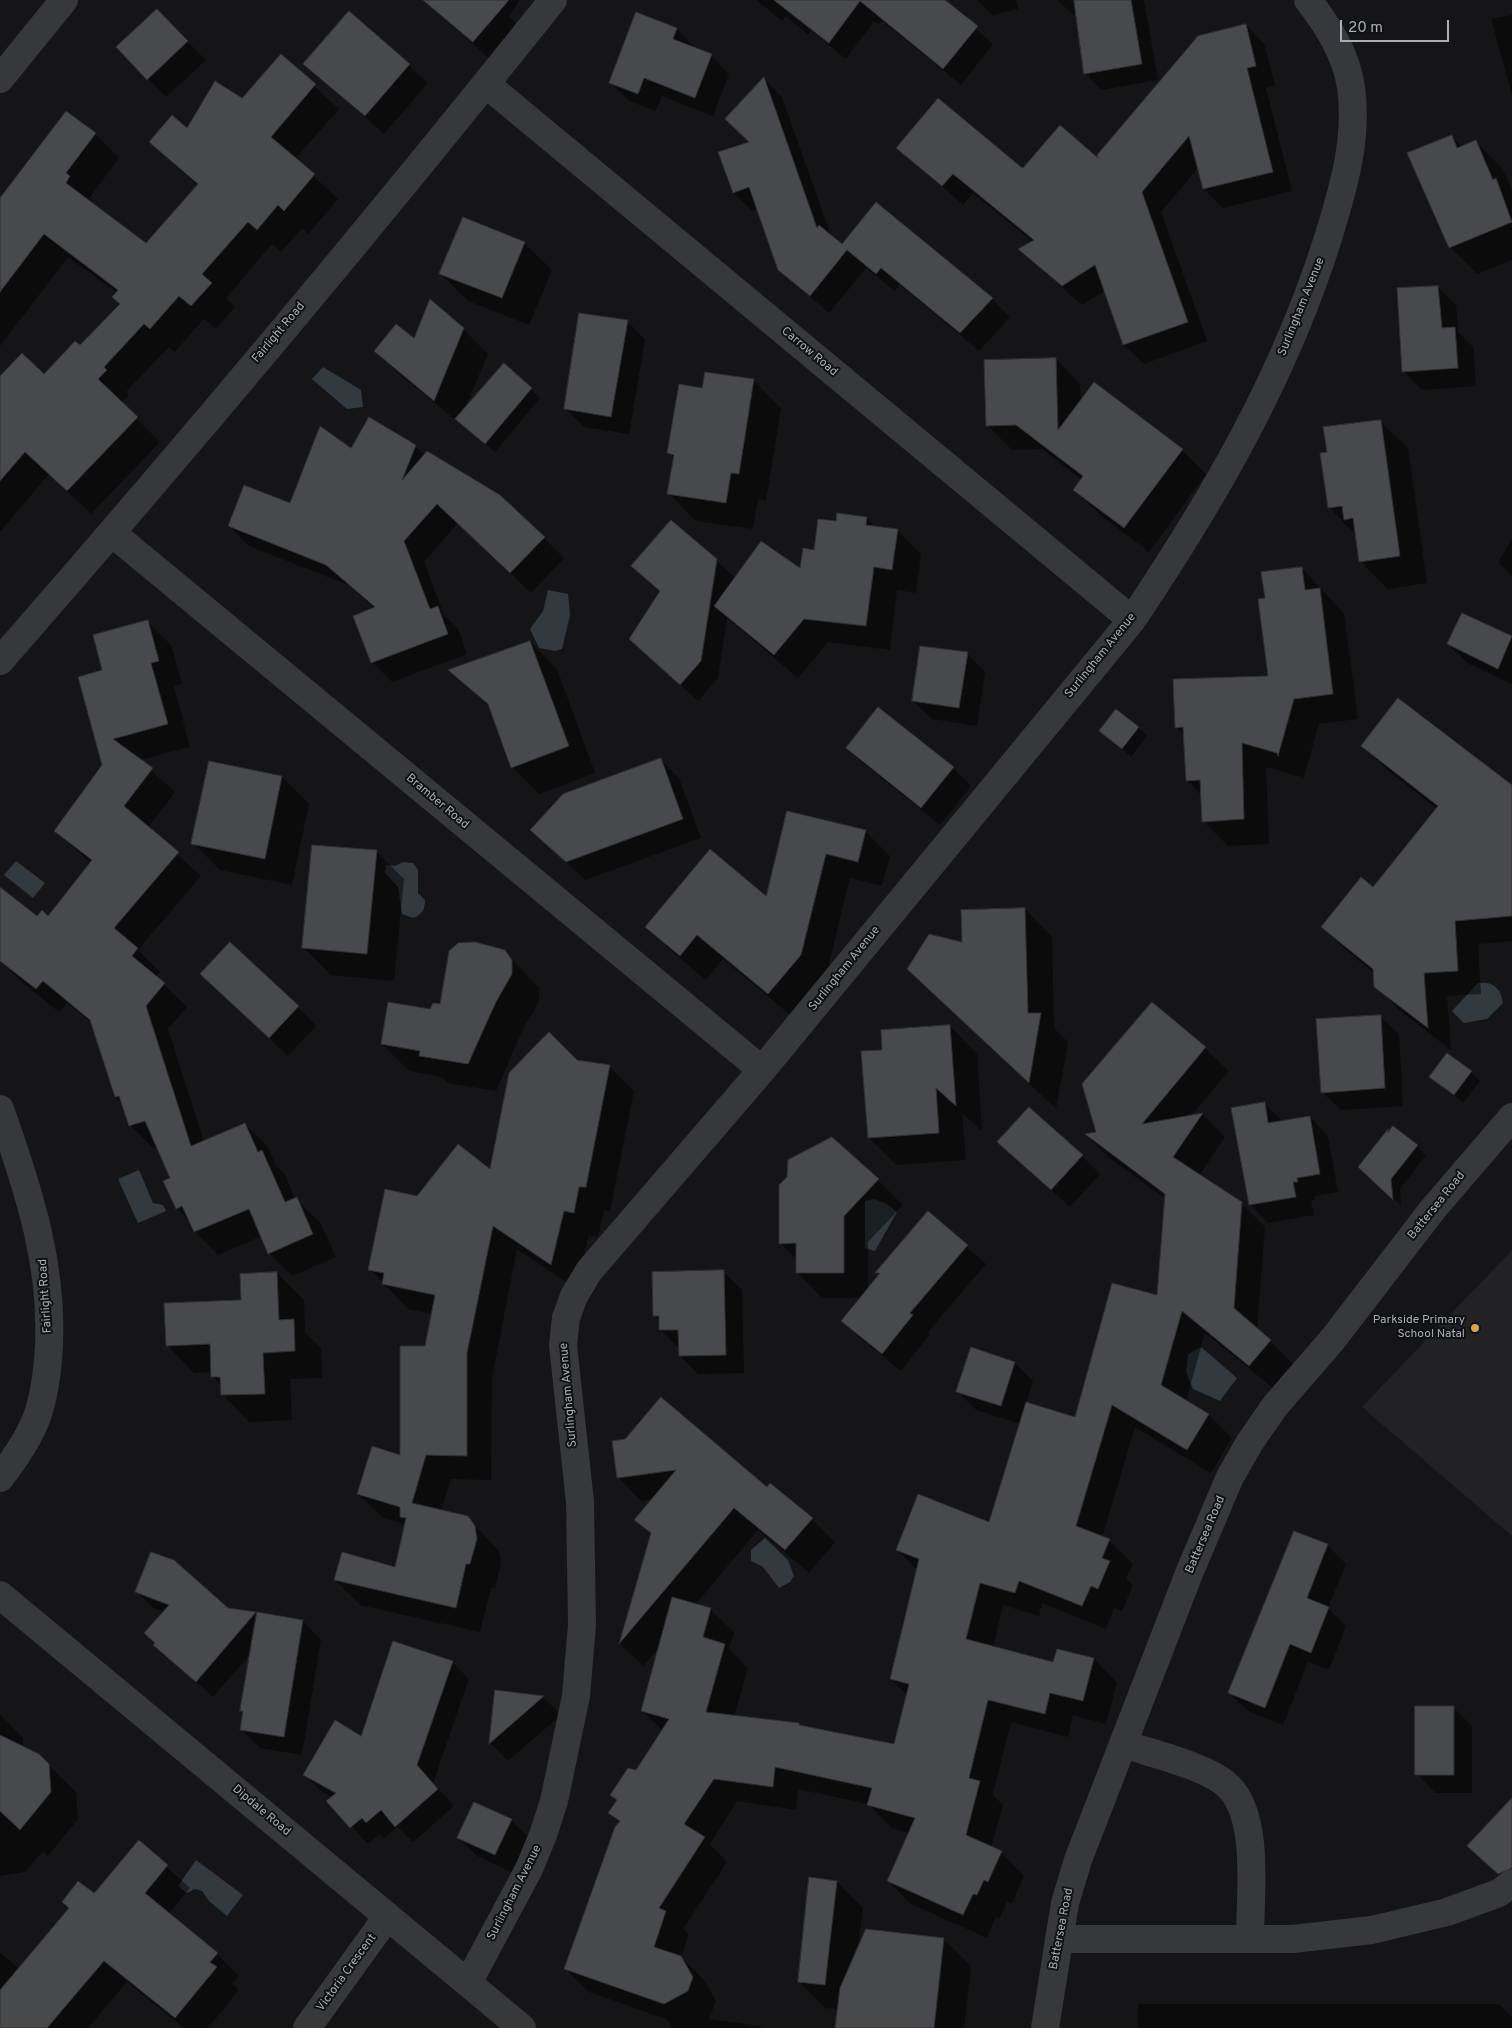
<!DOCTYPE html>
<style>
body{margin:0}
#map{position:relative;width:1512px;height:2028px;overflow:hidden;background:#151517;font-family:Overpass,sans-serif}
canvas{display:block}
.scale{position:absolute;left:1340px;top:20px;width:109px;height:22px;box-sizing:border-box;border:2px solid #a9adb5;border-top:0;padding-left:6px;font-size:15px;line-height:18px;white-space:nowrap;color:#a9adb5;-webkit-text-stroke:4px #101112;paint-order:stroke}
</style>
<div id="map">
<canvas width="1512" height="2028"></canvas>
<div class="scale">20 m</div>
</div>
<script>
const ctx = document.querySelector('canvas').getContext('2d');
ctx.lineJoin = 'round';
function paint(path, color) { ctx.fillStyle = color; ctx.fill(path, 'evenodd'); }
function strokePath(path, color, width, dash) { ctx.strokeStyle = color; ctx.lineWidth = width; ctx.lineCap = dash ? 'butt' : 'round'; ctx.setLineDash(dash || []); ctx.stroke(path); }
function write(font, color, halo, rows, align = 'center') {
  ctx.font = font + ' Overpass,sans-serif'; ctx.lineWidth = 4; ctx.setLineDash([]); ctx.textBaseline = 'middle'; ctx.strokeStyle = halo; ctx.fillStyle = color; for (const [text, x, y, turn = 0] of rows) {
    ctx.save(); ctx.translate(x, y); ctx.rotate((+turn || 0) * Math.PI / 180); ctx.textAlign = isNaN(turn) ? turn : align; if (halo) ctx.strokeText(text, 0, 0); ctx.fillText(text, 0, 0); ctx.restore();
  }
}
paint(new Path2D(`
 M1512,1250v286l-150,-129z`), '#222224');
paint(new Path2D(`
 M323,367l38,23 2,17 -16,2 -35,-30z
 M548,590l20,4 2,21 -8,34 -7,2 -16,-3 -9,-19 13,-18z
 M16,861l29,22 -12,15 -29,-23z
 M403,862l10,1 5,7v23l7,7c0,10 -3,14 -12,18l-11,-4 -4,-27 -13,-14 1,-8 9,1z
 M1478,983c15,-2 23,5 25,20l-16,16 -23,4 -12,-12z
 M139,1170l14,33 10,2 3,6 -28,12 -20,-44z
 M874,1199l13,5 10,8 -22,39 -10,-3v-47z
 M1201,1347l36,31 -17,23 -27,-12 -7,-17 2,-18z
 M765,1538l23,22 6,16 -4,6 -11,6 -16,-21 -12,-6v-11z
 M196,1860l47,35 -16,21 -18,-15 -7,-10 -7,-2 -8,4 -9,-7z`), '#323a40');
paint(new Path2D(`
 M422,0h98l-11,16 17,17 -28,33z
 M757,0h186l50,44 -32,41 -79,-64 -3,4 -5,-4 -28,38 -35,-28 -3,4 -22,-19 -4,5z
 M977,0h39l2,9 -26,6z
 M1057,0h87l14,80 -57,10 -16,-17 -10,-57z
 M350,12l78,71 -44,51 -79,-70z
 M637,13l40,16 18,19 16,7 18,19 -16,42 -51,-20 -6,15 -27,-10 -18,-18z
 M1512,15v80l-21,-76z
 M1246,25l19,20 10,41 -9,2 26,103 -69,17 -19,-19 -6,-21 -37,44 46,129 -63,23 -20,-19 -19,-54 -23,14 -62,-55 13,-8 -60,-49 -10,12 -65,-58 122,22 80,-7z
 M175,29l31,31 -40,37 -48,-50z
 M281,56l58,53 -44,50 43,40 -30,35 -6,-6 -21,24 -9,-8 -46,54 9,9 -19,22 -12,-10 -29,33 -6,-5 -43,45 3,3 -8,8 39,39 -69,72 -42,-40 -49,58v-154l44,-3 36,-28 41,-43 -4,-11 -49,-36 -68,89v-147l66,-87 29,22 24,24 -29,39 3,4 -1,2 54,41 52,-58 -48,-44 38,-12 55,-30z
 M764,79l18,18 49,139 11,9 150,54 18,18 -31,34 -79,-66 -5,6 -29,-23 -37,45 -50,-43 -21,-61 -6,2 -18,-18 17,-51z
 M1451,136l11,11 14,-5 27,27 9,21v70l-35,14 -27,-27z
 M524,243l28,27 -23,55 -61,-24 -27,-27z
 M1438,287l18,18 2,27 15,15 3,39 -54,4 -19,-19z
 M627,321l18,19 -16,94 -45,-7 -18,-18z
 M463,329l25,25 -23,54 39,-43 36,33 -45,54 -95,-77 -25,-24z
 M1056,359l24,25 1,18 101,48 24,24 -57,78 -50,-38 -25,-25 8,-9 -40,-31 -30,1 -25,-25z
 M753,380l28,28 -15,93 -8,-2 -5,30 -57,-8 -27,-28 5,-35 -5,-5 34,-64z
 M1380,421l28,27 19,135 -39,6 -28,-28 -4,-26 -27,-28z
 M415,446l10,9 119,83 20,20 -33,35 -73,-70 -34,39 20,53 14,13 9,26 -75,28 -20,-20 3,-53 -27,-24 -99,-39 -20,-20 61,-21 61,-56z
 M866,518l10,9 21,3 24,24 -5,39 -19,-3 -7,60 -62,-8 -30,36 -71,-60 -9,60 -20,23 -68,-62 30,-47 -28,-26 84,-6 18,17 -1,6 68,-13 36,-47z
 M1512,539v37l-14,-14z
 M1302,568l42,46 14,105 -39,5 -16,56 -3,-3 -34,-10 3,77 -41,2 -25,-25 -1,-25 -15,-16 -2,-44 -9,-9 93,-50 -3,-78z
 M1463,614l49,24v46l-45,-21 -19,-19z
 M148,622l23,23 11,39 -8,2 16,61 -50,13 35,32 -27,36 53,48 -63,74 22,22 -4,5 31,30 -19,22 36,113 41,-18 23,23 8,19 9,8 10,25 25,23 16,35 -44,19 -23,-23 -7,-17 -44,19 -23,-23 -4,-9 -14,-15 -5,-30 -14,-31 -5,1 -23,-23 -7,-21 -7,-7 -23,-73 -26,-21 -8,9 -41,-33 -18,-18v-72l38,29h11l42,-55 -36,-32 48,-65 1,-95z
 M530,642l27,27 38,104 -56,21 -27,-27 -21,-58 -40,-38z
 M967,654l18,18 -8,54 -45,-7 -19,-18z
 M1138,727l9,9 -16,21 -30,-26z
 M1362,746l150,40v155l-34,3 3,50 -34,2 4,54 -52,-40 -24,-24 -1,-13 -28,-23 -24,-23 51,-39 64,-79 -51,-40z
 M847,748l106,20 18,18 -31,39 -74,-59z
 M661,760l18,18 22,60 -116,42 -53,-50z
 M282,777l27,27 -17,81 -72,-15 -27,-27z
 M788,813l77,18 25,25 -8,30 -32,-8 -25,102 -31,38 -71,-59 -17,21 -35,-29 -24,-24 120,-29z
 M376,851l28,28 -10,102 -63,-6 -27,-27z
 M1025,909l27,28 2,91 14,14 -12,67 -148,-140 55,-26z
 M504,951l35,37v14l-16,27 -27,62 -48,-8 -6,-6 -33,-6 -27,-27 59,-39z
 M201,974l97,33 18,19 -28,30z
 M1152,1004l53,44 24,23 -38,45 11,-2 23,23 -26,39 42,27 24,24 -8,102 36,35 -20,24 -68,-55 -19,68 23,14 23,23 -21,35 -76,-46 -33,111 7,3 24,23 -7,15 7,6 -11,26 -8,-3 -8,21 -64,-26 -3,13 -36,-11 -10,43 61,15 40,-4 23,24 -11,41 -33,-9 -5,22 -57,-15 -18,73 10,10 -12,43 10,4 23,24 -12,28 -5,-2 -7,16 -4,-1 -9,21 -76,-34 -23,-23 21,-48 -17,-5 -24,-24 -70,-15 -2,21 -59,-9 -27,43 17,18 -44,67 6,6 -8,22 23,23 12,21 -7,18 51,7 3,2h-92v-5l-5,-4 -77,-27 -24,-23 55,-146 -10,-10 8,-12 -7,-7 26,-23 26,-40 -21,-20 18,-65 -17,20 -23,-22 32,-109 -16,-15 17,-21 -12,2 -23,-24 -5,-35 154,47 45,30 23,23 -26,31 -51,-43 -63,75 15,4 24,23 -5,17 19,19 -14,49 161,28 13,-49 -17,-17 26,-109 -20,-21 93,-25 31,-100 -45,-14 -19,-19 58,-28 18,18 -7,22 49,15 84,-121 7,-98 -57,-41 -22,-23 10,-2z
 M1380,1016l19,18 4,72 -62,4 -19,-18z
 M950,1026l27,28 5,77 -20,-18 4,47 -70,5 -27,-27 15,-87z
 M577,1061l33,6 24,24 -24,120h-6l-6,26 -9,-2 -14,53 -58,-39 -25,129 -1,102 -40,-1 -10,32 26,6 32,34 2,13 -6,24h-4l-11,44 -120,-27 -25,-25 61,-11 10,-44 -23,-7 -25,-24 43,-38 32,-142 -25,-5 -38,-40 47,-72 73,-26z
 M1471,1072l9,9 -17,22 -32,-26z
 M1264,1103l19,19 27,-5 18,19 10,56 -23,4v4l-4,1 3,14 -46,8 -18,-19z
 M1388,1131l29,15 9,9 -26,34 1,17 -41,-39z
 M999,1142l83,14 18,18 -30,33z
 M878,1180l25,25 -35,37v47l11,-14 -2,-2 51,-60 58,51 -58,68 2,2 -29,37 -40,-32 -18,-18 19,-23h-40l-25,-26v-12l-17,-17z
 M723,1271l19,19 2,83 -46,1 -18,-18 -1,-8 -19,-18v-9l-6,-6z
 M277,1273l27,27 1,32 16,16 1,30 -32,1 2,41 -43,2 -27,-28v-8l-9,-9 -1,-5 -18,1 -27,-28 75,-44z
 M1327,1545l19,19 -18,44 18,18 -17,44 -21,-8 -25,63 -35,-14 -19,-18z
 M137,1592l118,21 3,3 45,5 18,19 -19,115 -42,-7 -18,-18 2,-17 -2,-3 9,-57 -38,44 -58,-52 9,-33 -11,-4z
 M452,1662l17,17 -36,104 21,23 -41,36 -16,-15 -13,12 -4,-5 -12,10 -40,-43 4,-4 -10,-5 -17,-17 56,-37zM323,1784l19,10 -1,3 -18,-10z
 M496,1692l47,5 18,18 -53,46 -18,-18z
 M1453,1707l19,19v67h-37l-18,-19z
 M0,1714l23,24v10l15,7 38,37 2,27 -30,37 -5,-5 -18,21 -25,4z
 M1512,1799v88l-43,-41z
 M511,1820l19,19 -16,34 -37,-17 -18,-18z
 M139,1842l51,46 -22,26 49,40 22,22 -7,8 7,6 -31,38h-24l-57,-46 -39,46h-85l-3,-3v-72l20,16 75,-74z
 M837,1882l26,26 -5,41 86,-10 27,27 -7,62h-127l2,-19 -14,-1 -26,-26z
 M1138,2004h361l13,13v11h-374z`), '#0007');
const building = new Path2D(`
 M423,0h86l-36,42z
 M774,0h171l33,26 -35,43 -83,-68 -31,42z
 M1074,0h57l11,64 -58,10z
 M157,9l31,32 -41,39 -31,-33z
 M349,11l61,53 -45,52 -62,-52z
 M636,12l41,16 -4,11 39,15 -17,44 -51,-20 -6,16 -29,-11z
 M1246,24l10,42 -9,2 26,104 -70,17 -14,-53 -47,56 46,130 -65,23 -28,-80 -33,21 -44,-37 16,-9 -81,-66 -11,12 -46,-38 42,-50 83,69 2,1 37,-43 38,33 -1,-3 101,-119z
 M281,54l35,30 -45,53 44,37 -31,37 -6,-6 -21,25 -9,-8 -46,52 10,9 -21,23 -12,-10 -29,33 -6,-5 -40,43 3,3 -9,9 40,38 -71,74 -42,-39 -25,29v-105l22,-23 22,21 31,-33 5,4 40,-41 -8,-7 6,-7 -74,-56 -44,58v-94l66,-87 30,22 -30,40 4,3 -4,7 80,60 52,-59 -49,-42 23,-27 15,13 28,-47 27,17z
 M764,77l53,151 2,-3 23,19 34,-42 117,96 -33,35 -79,-65 -5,6 -29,-24 -37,46 -32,-26 -29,-83 -16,6 -15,-41 31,-10 -24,-23z
 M1452,135l5,13 19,-8 17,40 3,-2 16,44 -63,26 -42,-95z
 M463,217l62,25 -23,56 -63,-24z
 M1438,286l4,42 13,-1 3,41 -56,4 -5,-84z
 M430,299l34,29 -30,73 -60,-50 22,-27 18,14z
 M579,313l49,7 -17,97 -47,-8z
 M1056,358l2,72 36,-48 89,67 -59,79 -51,-38 10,-14 -67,-51 -30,1 -2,-66z
 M504,363l28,25 -47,56 -30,-25z
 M705,372l49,7 -15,95 -8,-1 -5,30 -59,-9 7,-39 -7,-2 12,-69 23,4z
 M369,417l47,28 -14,35 25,-29 73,44 45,42 -35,36 -73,-69 -33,37 26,68 8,-3 10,28 -77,29 -18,-47 22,-9 -49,-42 -98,-39 16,-41 46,18 30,-77 31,22z
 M1381,420l19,136 -41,6 -6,-44 -9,2 -2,-14 -14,2 -8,-55 7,-1 -4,-25z
 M837,513l30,4 -1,8 32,4 -6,41 -18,-3 -8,59 -62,-7 -30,36 -60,-49 47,-65 39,27 3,-20 11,2 4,-31 18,2z
 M671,520l46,39 -16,102 -21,24 -51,-46 31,-48 -29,-25z
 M1302,567l3,23 15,-2 13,106 -39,5 -16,57 -1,-3 -35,-10 2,76 -42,3 -2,-42 -14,1 -3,-54 -8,1 -2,-49 95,-3 -10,-77 7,-1 -4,-26z
 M1462,613l50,23 -14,33 -51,-25z
 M148,620l11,41 -8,2 17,61 -55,15 40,29 -29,38 55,46 -65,76 24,20 -6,8 33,27 -19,23 45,140 54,-23 13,29 4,-2 23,52 12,-5 16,37 -45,20 -19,-45 -55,23 -12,-26 -6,3 -13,-28 7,-3 -25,-57 -16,5 -10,-30 -4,1 -25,-77 -47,-39 -7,8 -36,-28v-74l37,29 5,-6 6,6 44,-56 -38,-29 48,-66 -24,-88 24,-7 -9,-35z
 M530,641l39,105 -58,22 -23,-64 -40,-34z
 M920,646l48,6 -9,56 -47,-7z
 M1398,698l114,87v131l-57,5 3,50 -34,2 4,55 -54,-41 -1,-18 -52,-42 40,-50 12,10 65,-81 -77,-60z
 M878,707l76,60 -33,41 -75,-60z
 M1116,709l23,18 -17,22 -23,-18z
 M661,758l22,61 -117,43 -36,-32 33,-36z
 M209,761l73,15 -17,83 -74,-15z
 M787,811l79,19 -8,32 -32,-8 -25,101 -33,39 -71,-59 -17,21 -35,-29 65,-78 56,47z
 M312,845l65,5 -10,104 -65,-6z
 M1025,908l3,105h13l-12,70 -122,-114 22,-35 33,8 -1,-32z
 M230,942l69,64 -30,32 -69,-64z
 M475,942l30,8 7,10v14l-16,28 -28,62 -49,-8 1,-5 -39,-7 7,-42 42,7 3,-6 7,1 9,-53 9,-8z
 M1152,1002l54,45 -64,77 61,-11 -30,44 69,45 -8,106 37,32 -22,26 -67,-55 -21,74 48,29 -22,36 -75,-45 -36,121 34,13 -8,19 8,3 -12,28 -7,-3 -9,20 -63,-25 -4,12 -35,-10 -14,56 87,23 4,-13 37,9 -11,43 -33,-8 -5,21 -57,-14 -19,78 11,3 -14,54 36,16 -14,31 -4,-2 -7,15 -4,-1 -10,21 -76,-34 28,-63 -48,-13 5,-17 -97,-21 -2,20 -59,-8 -30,45 21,13 -46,71 7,3 -12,36 27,9 12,21 -5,14 -24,13 -100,-35 51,-142 5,-6 -12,-8 9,-13 -7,-5 18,-27 8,2 33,-51 -28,-8 31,-114 39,11 -8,29 22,7 -19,68 93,11v2l95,19 15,-60 -19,-5 29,-120 -23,-9 22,-56 71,28 37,-120 49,15 37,-134 45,12 8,-101 -80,-60 11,-2 -14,-48z
 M1381,1015l4,73 -64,5 -5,-74z
 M950,1025l6,81 -20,-18 3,45 -71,5 -7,-87 21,-1 -1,-20z
 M549,1032l28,28 33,5 -24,122h-7l-5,26 -10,-2 -13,54 -58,-39 -26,127v103l-41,-1 -14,48 56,13 7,10 2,13 -7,25h-4l-10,44 -122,-28 8,-28 53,15 11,-49 -6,-1v-10l-43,-13 15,-48 28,9v-109h25l10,-51 -53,-11 2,-11 -16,-3 17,-81 32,7 41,-52 32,25 19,-96z
 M1447,1053l25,18 -18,24 -25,-18z
 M1265,1102l3,21 42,-7 10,58 -23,4 1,4h-5l3,15 -47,8 -18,-97z
 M1029,1107l54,48 -32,35 -54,-48z
 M1393,1126l25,19 -27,34 2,21 -35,-33 30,-38v3z
 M832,1137l47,42 -35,37v57h-48v-30l-17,1v-59l8,-8 1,-17z
 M928,1211l40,34 -58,68 3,2 -31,39 -41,-33 39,-48h-5z
 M724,1270l2,85 -47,1 -1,-26h-19v-14h-6l-1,-44z
 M277,1272l2,48 15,-1 1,32 -32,2 2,41 -44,1 -1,-18h-9l-1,-33 -44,2 -2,-43 77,-3 -1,-26z
 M971,1347l44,15 -14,44 -45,-14z
 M661,1397l106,90 3,-4 43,35 -28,32 -51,-42 -115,136 32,-111 -17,-13 42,-50 -59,8 -5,-37 13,-2z
 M1294,1531l34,13 -21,54 22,9 -18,46 -21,-9 -25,64 -37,-15z
 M151,1552l23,8 54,48 28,4 -60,70 -43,-37 2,-2 -11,-10 25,-28 -34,-13z
 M257,1612l46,8 -19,117 -44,-7 3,-19h-3z
 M393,1641l60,20 -36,104 21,24 -43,38 -14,-17 -15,13 -4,-5 -12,10 -24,-27 10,-8 -33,-18 32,-55 26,16z
 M495,1690l49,6 -55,48z
 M1415,1706h39v69h-39z
 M0,1735l39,19 10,10 2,28 -31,38 -20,-19z
 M1512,1798v70l-14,6 -31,-28z
 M474,1802l38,17 -17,36 -38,-17z
 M139,1840l29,25 -23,28 73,60 -8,9 7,5 -42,51 -71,-57 -57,67h-47v-38l69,-82 -7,-6 16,-21 16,12z
 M809,1877l28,4 -12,104 -27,-3z
 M866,1929l78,9 -10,90h-99l5,-40z`);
paint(building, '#48494c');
strokePath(building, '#303033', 1);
strokePath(new Path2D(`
 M0,79l64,-79
 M486,84l646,536
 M112,533l650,537
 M0,661c189,-216 374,-437 553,-661
 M0,1109c29,82 56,163 48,251 -2,22 -5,44 -14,64 -8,19 -21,37 -34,54
 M0,1595l522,433
 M1123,1744c27,9 87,23 106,43 31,31 21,109 21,151
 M1059,1939h234l79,-9 75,-18 52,-19 13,-10
 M468,1983l61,-114 14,-34 11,-34 22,-105 6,-71 -2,-123 -17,-157 3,-27 8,-22 15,-25 173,-201 370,-450c82,-122 153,-244 197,-385 15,-49 29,-97 22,-148 -5,-33 -23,-61 -43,-87
 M307,2028l80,-111
 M1045,2028l20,-125 13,-43 112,-289 40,-94 20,-35 25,-36 58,-67 100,-130 79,-92`), '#37383b', 28);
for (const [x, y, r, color] of [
 [1475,1328,5,"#dba24a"]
]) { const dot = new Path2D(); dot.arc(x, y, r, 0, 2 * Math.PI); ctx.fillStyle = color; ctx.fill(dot); strokePath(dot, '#101112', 2); }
write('12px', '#a9adb5', '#101112', [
 ["Surlingham Avenue",1302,307,-68],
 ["Fairlight Road",279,333,-50],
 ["Carrow Road",809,352,40],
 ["Surlingham Avenue",1101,656,-51],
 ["Bramber Road",437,802,40],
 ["Surlingham Avenue",845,969,-51],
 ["Battersea Road",1437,1206,-51],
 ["Fairlight Road",46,1296,-94],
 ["Surlingham Avenue",569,1395,-95],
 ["Battersea Road",1206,1535,-67],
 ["Dipdale Road",261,1811,40],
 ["Surlingham Avenue",515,1893,-63],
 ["Battersea Road",1062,1929,-79],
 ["Victoria Crescent",347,1973,-54]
]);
write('12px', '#a9adb5', '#101112', [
 ["Parkside Primary",1465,1321],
 ["School Natal",1465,1335]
], 'right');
</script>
